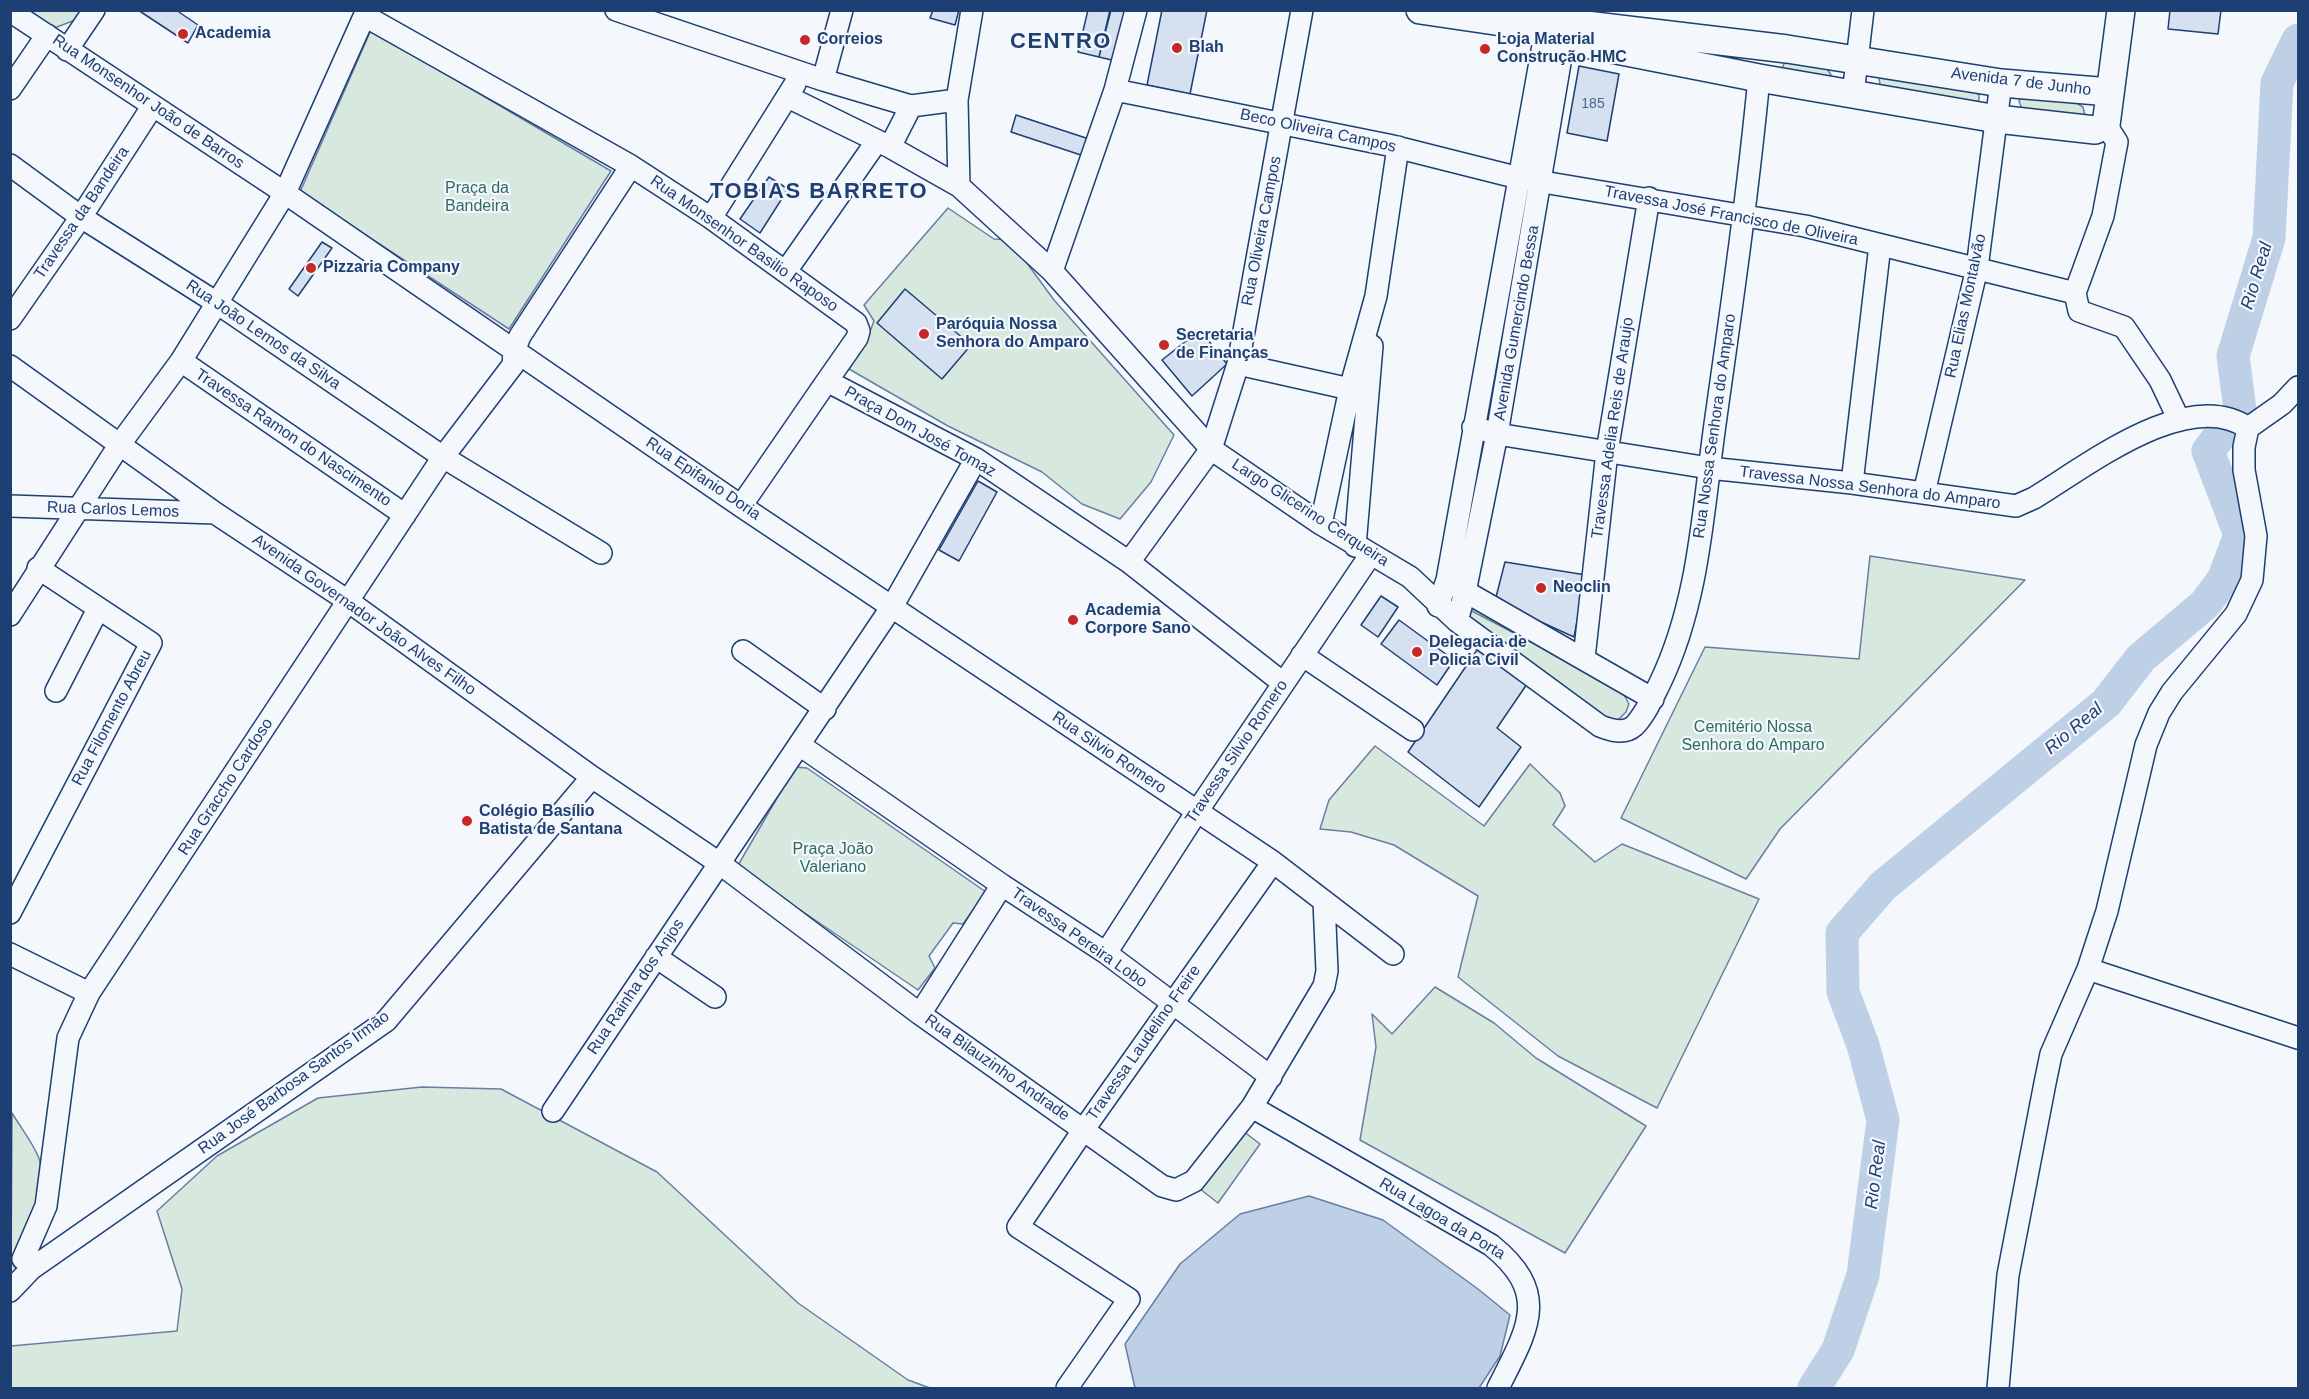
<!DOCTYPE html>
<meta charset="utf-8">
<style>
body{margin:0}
#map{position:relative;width:2309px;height:1399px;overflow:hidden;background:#f4f7fb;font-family:Helvetica,sans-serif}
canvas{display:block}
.frame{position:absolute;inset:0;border:12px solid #1d3f73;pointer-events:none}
</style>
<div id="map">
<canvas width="2309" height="1399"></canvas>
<div class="frame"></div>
</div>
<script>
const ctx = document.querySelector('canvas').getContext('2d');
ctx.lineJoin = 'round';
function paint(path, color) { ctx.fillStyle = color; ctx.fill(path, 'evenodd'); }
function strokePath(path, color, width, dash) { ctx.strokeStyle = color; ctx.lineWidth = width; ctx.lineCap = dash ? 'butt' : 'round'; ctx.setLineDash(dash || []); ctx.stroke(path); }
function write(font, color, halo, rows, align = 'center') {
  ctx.font = font + ' Helvetica,sans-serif'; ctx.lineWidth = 4.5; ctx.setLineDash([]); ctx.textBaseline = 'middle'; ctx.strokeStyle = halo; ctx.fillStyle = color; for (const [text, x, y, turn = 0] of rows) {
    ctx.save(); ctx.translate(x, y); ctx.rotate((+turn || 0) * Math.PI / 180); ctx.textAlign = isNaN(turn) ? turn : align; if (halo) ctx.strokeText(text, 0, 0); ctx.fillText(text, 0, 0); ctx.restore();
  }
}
const green = new Path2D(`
 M20,11h64l-6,8 -29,11z
 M371,30l240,141 -102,158 -209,-137z
 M1785,62l41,5 5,8 -2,6 -39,-6 -8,-7z
 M1879,77l90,10 10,8v5l-3,3 -82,-13 -14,-5z
 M2022,97l48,2 13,8 2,9 -63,-7 -3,-8z
 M948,208l46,31 16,1 44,60 120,135 -23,47 -31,37 -38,-15 -40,-32 -94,-46 -99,-57 17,-27 8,-21 -10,-16z
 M1870,556l155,24 -245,249 -34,50 -125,-61 84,-171 154,12z
 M1470,610l151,79 8,15 -3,8 -8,8h-12l-136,-103 -3,-4z
 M1375,746l109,80 46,-62 30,29 5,13 -12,19 42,37 27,-18 137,55 -102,209 -99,-52 -100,-79 20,-81 -84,-51 -43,-13 -31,-3 9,-29z
 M795,767l12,1 179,124 -23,32 -10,-1 -24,33 6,12 -17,22 -181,-123z
 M1435,987l59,36 42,35 110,68 -81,127 -205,-113 16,-93 -4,-33 20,20z
 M422,1087l79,2 156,83 141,131 110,77 22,8h-919v-42l166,-15 5,-42 -25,-78 60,-55 101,-58z
 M12,1113c7,12 26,37 28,49 5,27 -10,97 -29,116z
 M1243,1131l17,13 -42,59 -18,-14z`);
paint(green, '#d7e8df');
strokePath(green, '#687fa3', 1.5);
const water = new Path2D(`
 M1309,1196l74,24 95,69 32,26 -10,41 -21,32h-344l-10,-44 55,-80 60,-50z`);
paint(water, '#bed0e5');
strokePath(water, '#687fa3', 1.5);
strokePath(new Path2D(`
 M1814,1388l24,-38 25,-75 20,-155 -20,-75 -20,-53 -1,-59 41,-47 223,-183 35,-45 64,-54 18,-24 17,-45 -32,-84 32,-41 -7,-54 36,-118 8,-155 21,-43`), '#bed0e5', 33);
const building = new Path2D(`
 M138,10h38l22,15 -10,18z
 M933,10h26l-4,15 -25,-7z
 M1088,10h22l-11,47 -21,-5z
 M1111,10h22l-13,52 -21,-5z
 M1162,10h45l-17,84 -43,-9z
 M2170,10h51l-3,24 -50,-5z
 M1579,66l40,8 -12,67 -40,-8z
 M1016,115l79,26 -5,17 -79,-26z
 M769,177l19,12 -28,44 -20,-14z
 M322,242l10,6 -34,48 -9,-7z
 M905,289l66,56 -29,34 -65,-56z
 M1200,330l27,34 -35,32 -30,-36z
 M978,481l19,11 -38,69 -20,-11z
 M1505,562l81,13 -12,62 -79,-36z
 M1381,596l17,11 -20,30 -17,-12z
 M1399,620l55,40 -17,25 -56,-41z
 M1477,650l50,34 -30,44 24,19 -42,60 -71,-55z`);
paint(building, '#d5e0f0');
strokePath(building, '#1d3f73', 1.5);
const minor = new Path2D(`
 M616,10l207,70 88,26 46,-6
 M1302,10l-64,354 -27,85 110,75 89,53 47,44 143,105c10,4 24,9 34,0 11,-11 19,-29 26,-43 40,-83 43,-176 56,-266 16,-113 32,-225 43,-339
 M10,11l275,182 456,313 532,356 120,92
 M365,16l266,150 80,52 145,105 3,8 -2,7 -30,43 149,78 153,103 82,-113 -159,-178 -93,-85 -69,-39 -102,-50
 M67,50l27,-40
 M823,80l19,-70
 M10,89l37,-54
 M1115,90l273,55 131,33 286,48 270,67 4,18 45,16 36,53 19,40
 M1853,94l10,-84
 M890,147l21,-41
 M10,165l71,52 136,86 226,154 158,96
 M959,186l-2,-86 15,-90
 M711,218l84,-134
 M786,271l91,-130
 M1052,271l63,-181 21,-80
 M2075,293l28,-77 14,-74 -11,-17
 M10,319l71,-102 71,-110
 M181,361l224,154
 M1238,364l112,25
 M10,366l205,147 133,88 244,176 127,86 201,151 82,-129 -201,-139
 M1473,427l24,7 212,34 143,15 164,23 18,-8c53,-32 154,-112 214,-70
 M1852,483l28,-238
 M1924,493l53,-225 24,-185
 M10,506l205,7
 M741,506l86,-125
 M1321,524l29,-135 26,-93 22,-149
 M1355,546l17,-200
 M1129,562l154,121
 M1454,585l199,114
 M1438,606l9,-26 100,-557
 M10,615l110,-171 61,-83 104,-168 82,-183
 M1457,621l8,-29 32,-158 72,-424
 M743,651l82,58
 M1302,655l111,75
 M1584,658l23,-206 42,-254
 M56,691l42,-82
 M1002,885l104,68 165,124
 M10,913l141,-270 -113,-75
 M1106,953l90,-140 175,-259
 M10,954l79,39
 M656,957l59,40
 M2088,969l210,69
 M920,1014l242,172 14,4 18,-9 58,-74 72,-121 3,-15 -3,-70
 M1252,1107l239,138c61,49 36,85 7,143
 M553,1111l340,-506 83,-146
 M23,1259l23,-53 22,-168 21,-45 354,-536 70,-92 1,-14 6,-15 111,-170
 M10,1291l21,-22 355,-248 206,-244
 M1067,1388l62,-89 -111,-72 66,-98 189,-267
 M1998,1388l10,-113 37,-192 6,-29 37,-85 19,-58 39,-166 13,-32 13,-21 64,-78 16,-34 4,-44 -12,-66v-23l4,-19 34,-24 16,-17`);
const major = new Path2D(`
 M1420,10l102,15 25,-2 39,2 201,24 214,34 109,9
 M1522,25l23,11 214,42 238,41 98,11 11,-5 15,-115`);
strokePath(minor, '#1d3f73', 24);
strokePath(major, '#1d3f73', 30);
strokePath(minor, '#f4f7fb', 21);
strokePath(major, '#f4f7fb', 27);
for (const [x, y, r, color] of [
 [183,34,6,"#c62828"],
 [805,40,6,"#c62828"],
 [1177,48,6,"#c62828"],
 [1485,49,6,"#c62828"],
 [311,268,6,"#c62828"],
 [924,334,6,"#c62828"],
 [1164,345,6,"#c62828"],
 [1541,588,6,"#c62828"],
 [1073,620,6,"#c62828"],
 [1417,652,6,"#c62828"],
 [467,821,6,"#c62828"]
]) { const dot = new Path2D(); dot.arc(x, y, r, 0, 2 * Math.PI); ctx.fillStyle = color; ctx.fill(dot); strokePath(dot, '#f4f7fb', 2); }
write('14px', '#4b6792', null, [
 ["185",1593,104]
]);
write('bold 16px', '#1d3f73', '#f4f7fb', [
 ["Academia",195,34],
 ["Correios",817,40],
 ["Loja Material",1497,40],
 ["Construção HMC",1497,58],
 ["Blah",1189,48],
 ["Pizzaria Company",323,268],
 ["Paróquia Nossa",936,325],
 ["Senhora do Amparo",936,343],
 ["Secretaria",1176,336],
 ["de Finanças",1176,354],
 ["Neoclin",1553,588],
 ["Academia",1085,611],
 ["Corpore Sano",1085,629],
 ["Delegacia de",1429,643],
 ["Policia Civil",1429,661],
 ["Colégio Basílio",479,812],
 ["Batista de Santana",479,830]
], 'left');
write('16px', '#1d3f73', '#f4f7fb', [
 ["Avenida 7 de Junho",2021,82,7],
 ["Rua Monsenhor João de Barros",148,102,34],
 ["Beco Oliveira Campos",1318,131,12],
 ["Travessa da Bandeira",82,213,-56],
 ["Travessa José Francisco de Oliveira",1731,216,11],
 ["Rua Oliveira Campos",1262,231,-79],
 ["Rua Monsenhor Basilio Raposo",744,244,35],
 ["Rua Elias Montalvão",1966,306,-78],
 ["Avenida Gumercindo Bessa",1517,323,-80],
 ["Rua João Lemos da Silva",263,335,34],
 ["Rua Nossa Senhora do Amparo",1715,426,-82],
 ["Travessa Adelia Reis de Araujo",1613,428,-82],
 ["Praça Dom José Tomaz",920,432,29],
 ["Travessa Ramon do Nascimento",293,438,34],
 ["Rua Epifanio Doria",703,479,34],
 ["Travessa Nossa Senhora do Amparo",1870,488,7],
 ["Rua Carlos Lemos",113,510,2],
 ["Largo Glicerino Cerqueira",1310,513,33],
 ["Avenida Governador João Alves Filho",364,615,35],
 ["Rua Filomento Abreu",112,718,-62],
 ["Travessa Silvio Romero",1237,752,-56],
 ["Rua Silvio Romero",1109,753,34],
 ["Rua Graccho Cardoso",226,787,-57],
 ["Travessa Pereira Lobo",1079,938,35],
 ["Rua Rainha dos Anjos",636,987,-56],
 ["Travessa Laudelino Freire",1144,1043,-55],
 ["Rua Bilauzinho Andrade",997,1068,35],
 ["Rua José Barbosa Santos Irmão",294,1083,-36],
 ["Rua Lagoa da Porta",1442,1219,31]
]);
write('16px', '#2c6c60', '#f4f7fb', [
 ["Praça da",477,189],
 ["Bandeira",477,207],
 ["Cemitério Nossa",1753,728],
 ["Senhora do Amparo",1753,746],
 ["Praça João",833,850],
 ["Valeriano",833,868]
]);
write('italic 18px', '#1d3f73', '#f4f7fb', [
 ["Rio Real",2257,276,-73],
 ["Rio Real",2074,729,-40],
 ["Rio Real",1876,1175,-83]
]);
ctx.letterSpacing = '1.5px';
write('bold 22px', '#1d3f73', '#f4f7fb', [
 ["CENTRO",1061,42],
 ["TOBIAS BARRETO",819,192]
]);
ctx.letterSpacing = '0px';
</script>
